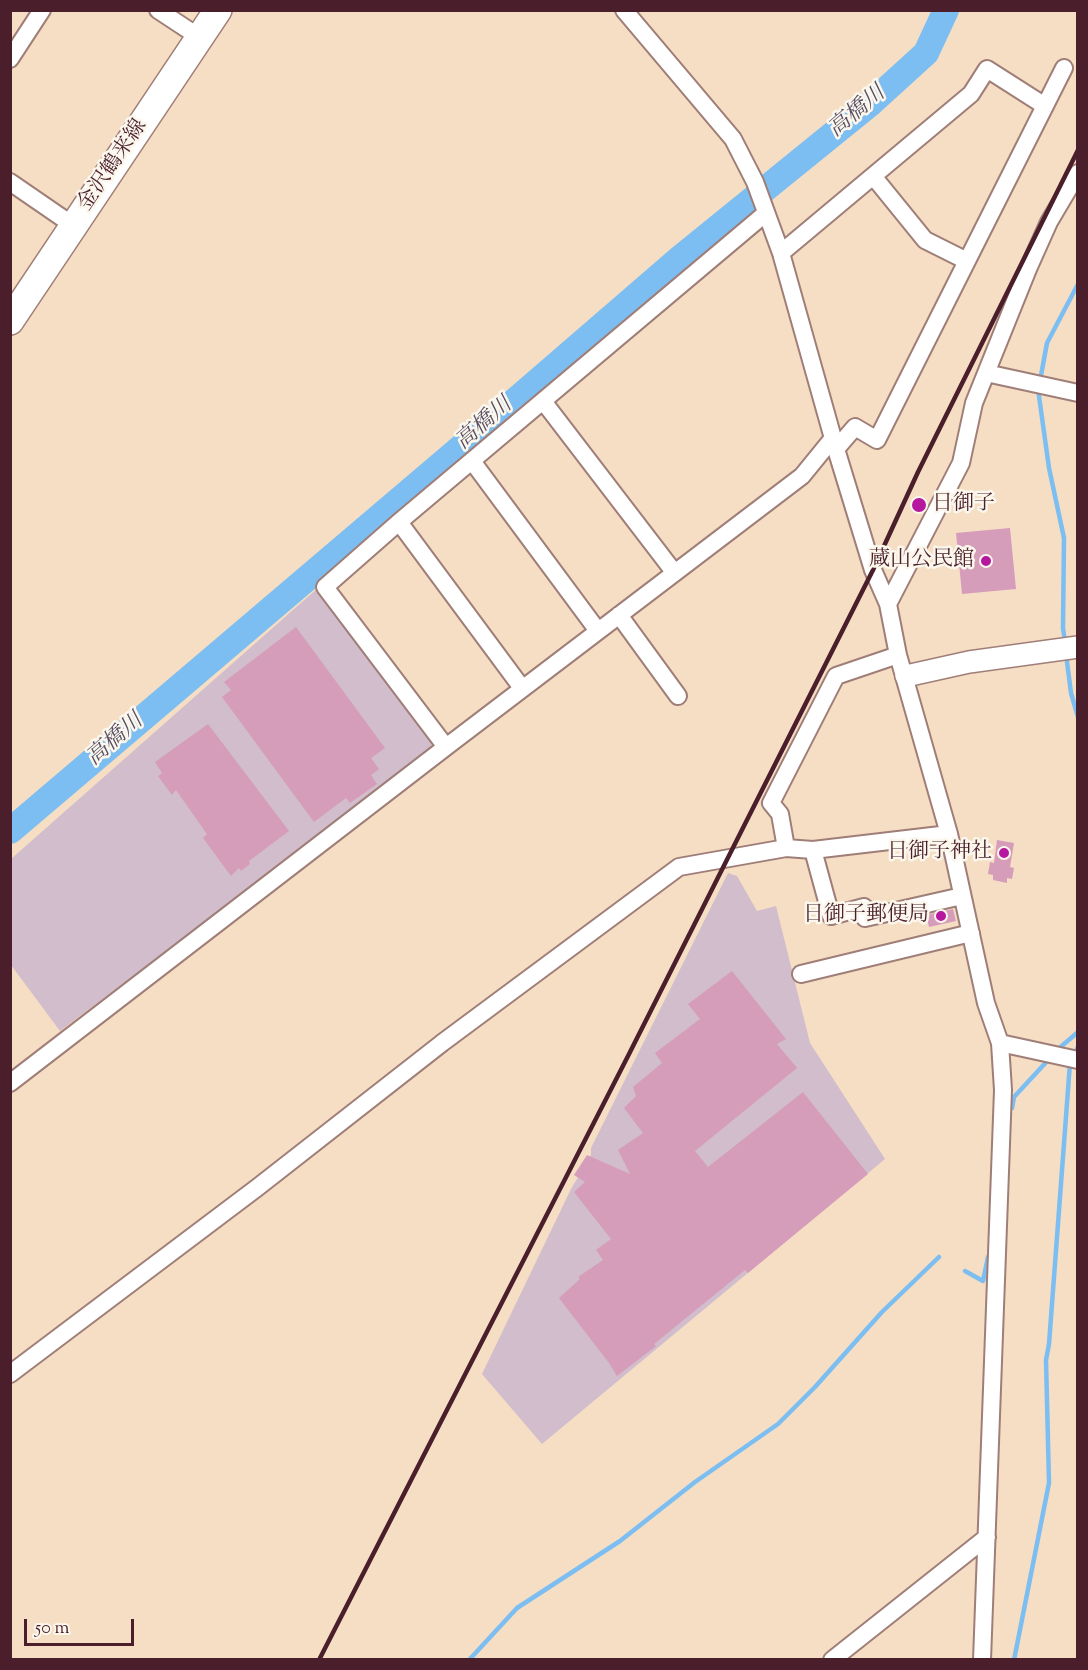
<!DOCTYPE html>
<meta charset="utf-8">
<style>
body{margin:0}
#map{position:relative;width:1088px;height:1670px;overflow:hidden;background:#f5dec4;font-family:"Sorts Mill Goudy",serif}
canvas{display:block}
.frame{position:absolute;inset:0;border:12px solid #4a1f2b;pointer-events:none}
.scale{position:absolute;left:24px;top:1619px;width:110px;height:27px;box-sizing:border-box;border:3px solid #4a1f2b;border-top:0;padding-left:8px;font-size:18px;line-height:21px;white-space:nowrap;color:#4a1f2b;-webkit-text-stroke:4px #fbf7ec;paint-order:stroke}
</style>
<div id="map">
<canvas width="1088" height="1670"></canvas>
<div class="frame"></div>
<div class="scale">50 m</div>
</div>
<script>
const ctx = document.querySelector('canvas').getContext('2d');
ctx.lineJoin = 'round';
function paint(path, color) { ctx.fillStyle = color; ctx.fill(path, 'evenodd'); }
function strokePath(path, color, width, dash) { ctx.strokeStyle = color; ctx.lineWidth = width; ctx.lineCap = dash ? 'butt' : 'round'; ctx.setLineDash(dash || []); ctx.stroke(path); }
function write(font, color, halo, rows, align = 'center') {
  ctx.font = font + ' "Sorts Mill Goudy","Noto Serif JP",serif'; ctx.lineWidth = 5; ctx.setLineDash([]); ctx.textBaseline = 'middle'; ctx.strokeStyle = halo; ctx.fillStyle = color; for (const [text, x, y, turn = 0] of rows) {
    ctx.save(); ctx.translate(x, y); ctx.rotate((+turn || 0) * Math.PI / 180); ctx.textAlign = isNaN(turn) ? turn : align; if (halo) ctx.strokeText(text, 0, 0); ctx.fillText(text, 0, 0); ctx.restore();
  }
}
paint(new Path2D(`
 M319,587l113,151 -1,13 -371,280 -49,-66v-106z
 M728,873l9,3 20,35 19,-5 34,137 75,116 -343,285 -60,-70 89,-185 20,-34v-7z`), '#d1bdcb');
strokePath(new Path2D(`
 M1040,381l7,-38 31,-59
 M1038,389l11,79 15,70 -1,90 2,14
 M1066,654l5,39 7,24
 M1057,1050l21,-18
 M1012,1108l2,-11 36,-39
 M965,1271l18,10 5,-24
 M469,1660l48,-52 103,-67 75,-59 83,-58 37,-37 67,-75 57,-55
 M1014,1660l35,-177 -3,-123 3,-16 21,-281 8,-16`), '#7cbef1', 4.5);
strokePath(new Path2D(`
 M10,831l448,-381 222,-192 190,-154 56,-51 20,-43`), '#7cbef1', 26);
paint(new Path2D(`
 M1010,528l6,61 -54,5 -6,-61z
 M296,627l89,121 -14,10 8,11 -8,6 6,9 -27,19 -4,-5 -32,24 -92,-125 9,-7 -7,-8z
 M208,724l81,107 -40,30 1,3 -9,7 -2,-3 -8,8 -28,-38 4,-4 -31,-44 -4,5 -14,-19 4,-3 -7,-11z
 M997,840l17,3 -4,24 4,1 -2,11 -5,-1v5l-14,-3v-5l-5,-1 2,-12 4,1z
 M953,909l3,12 -27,6 -3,-12z
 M732,971l54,68 -9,5 20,24 -102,83 13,16 95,-75 65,82 -120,99 -3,-3 -91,74 2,2 -39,30 -8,-13 -50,-65 21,-19 -2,-2 25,-17 -7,-10 15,-11 -37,-47 11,-10 -11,-7 13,-20 43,19 -12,-24 25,-17 -19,-25 12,-12 -3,-9 29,-24 -7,-10 45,-34 -12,-15z`), '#d69dba');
const minor = new Path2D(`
 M158,10l41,27
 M624,10l109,129 22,43 26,71 55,196 37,121 15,34 10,51 51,179 37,169 14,40 3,47 -21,570
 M10,59l32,-49
 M873,176l52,64 42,21
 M10,182l64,44
 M781,253l190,-159 16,-25 58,37
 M986,373l92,20
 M543,401l131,171
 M836,449l19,-22 22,13 187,-372
 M472,461l126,170
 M399,522l123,166
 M888,604l73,-141 13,-60 54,-134 21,-47 29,-49
 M619,615l59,81
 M446,747l356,-271 31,-38
 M949,834l-136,16 18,66 33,-9 1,11 97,-22
 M813,850l-27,-2 -6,-34 -9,-11 65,-127 62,-21
 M801,974l170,-41
 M1000,1043l78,17
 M10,1083l436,-336 -121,-160 74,-65 367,-309
 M10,1374l248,-187 184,-144 237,-176 107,-19
 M832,1660l155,-123`);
const tertiary = new Path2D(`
 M906,676l63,-14 109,-15`);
const primary = new Path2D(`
 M10,321l208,-311`);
strokePath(minor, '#a07e78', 20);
strokePath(tertiary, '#a07e78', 24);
strokePath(primary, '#a07e78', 30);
strokePath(minor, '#fff', 16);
strokePath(tertiary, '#fff', 21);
strokePath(primary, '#fff', 27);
strokePath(new Path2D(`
 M319,1660l308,-602 246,-488 45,-98 160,-322`), '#4a1f2b', 4.5);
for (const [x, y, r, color] of [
 [919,505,8,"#b5179e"],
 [986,561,6,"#b5179e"],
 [1004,853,6,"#b5179e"],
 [941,916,6,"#b5179e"]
]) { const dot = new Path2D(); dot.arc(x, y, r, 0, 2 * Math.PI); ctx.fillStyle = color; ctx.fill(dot); strokePath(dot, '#fbf7ec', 2); }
write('21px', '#4a1f2b', '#fbf7ec', [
 ["金沢鶴来線",114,166,-56]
]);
write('21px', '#4a1f2b', '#fbf7ec', [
 ["日御子",932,505,"left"],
 ["蔵山公民館",974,561],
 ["日御子神社",992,853],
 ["日御子郵便局",929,916]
], 'right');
write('italic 22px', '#594f66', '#fbf7ec', [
 ["高橋川",858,113,-40],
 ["高橋川",485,425,-41],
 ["高橋川",116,741,-41]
]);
</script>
